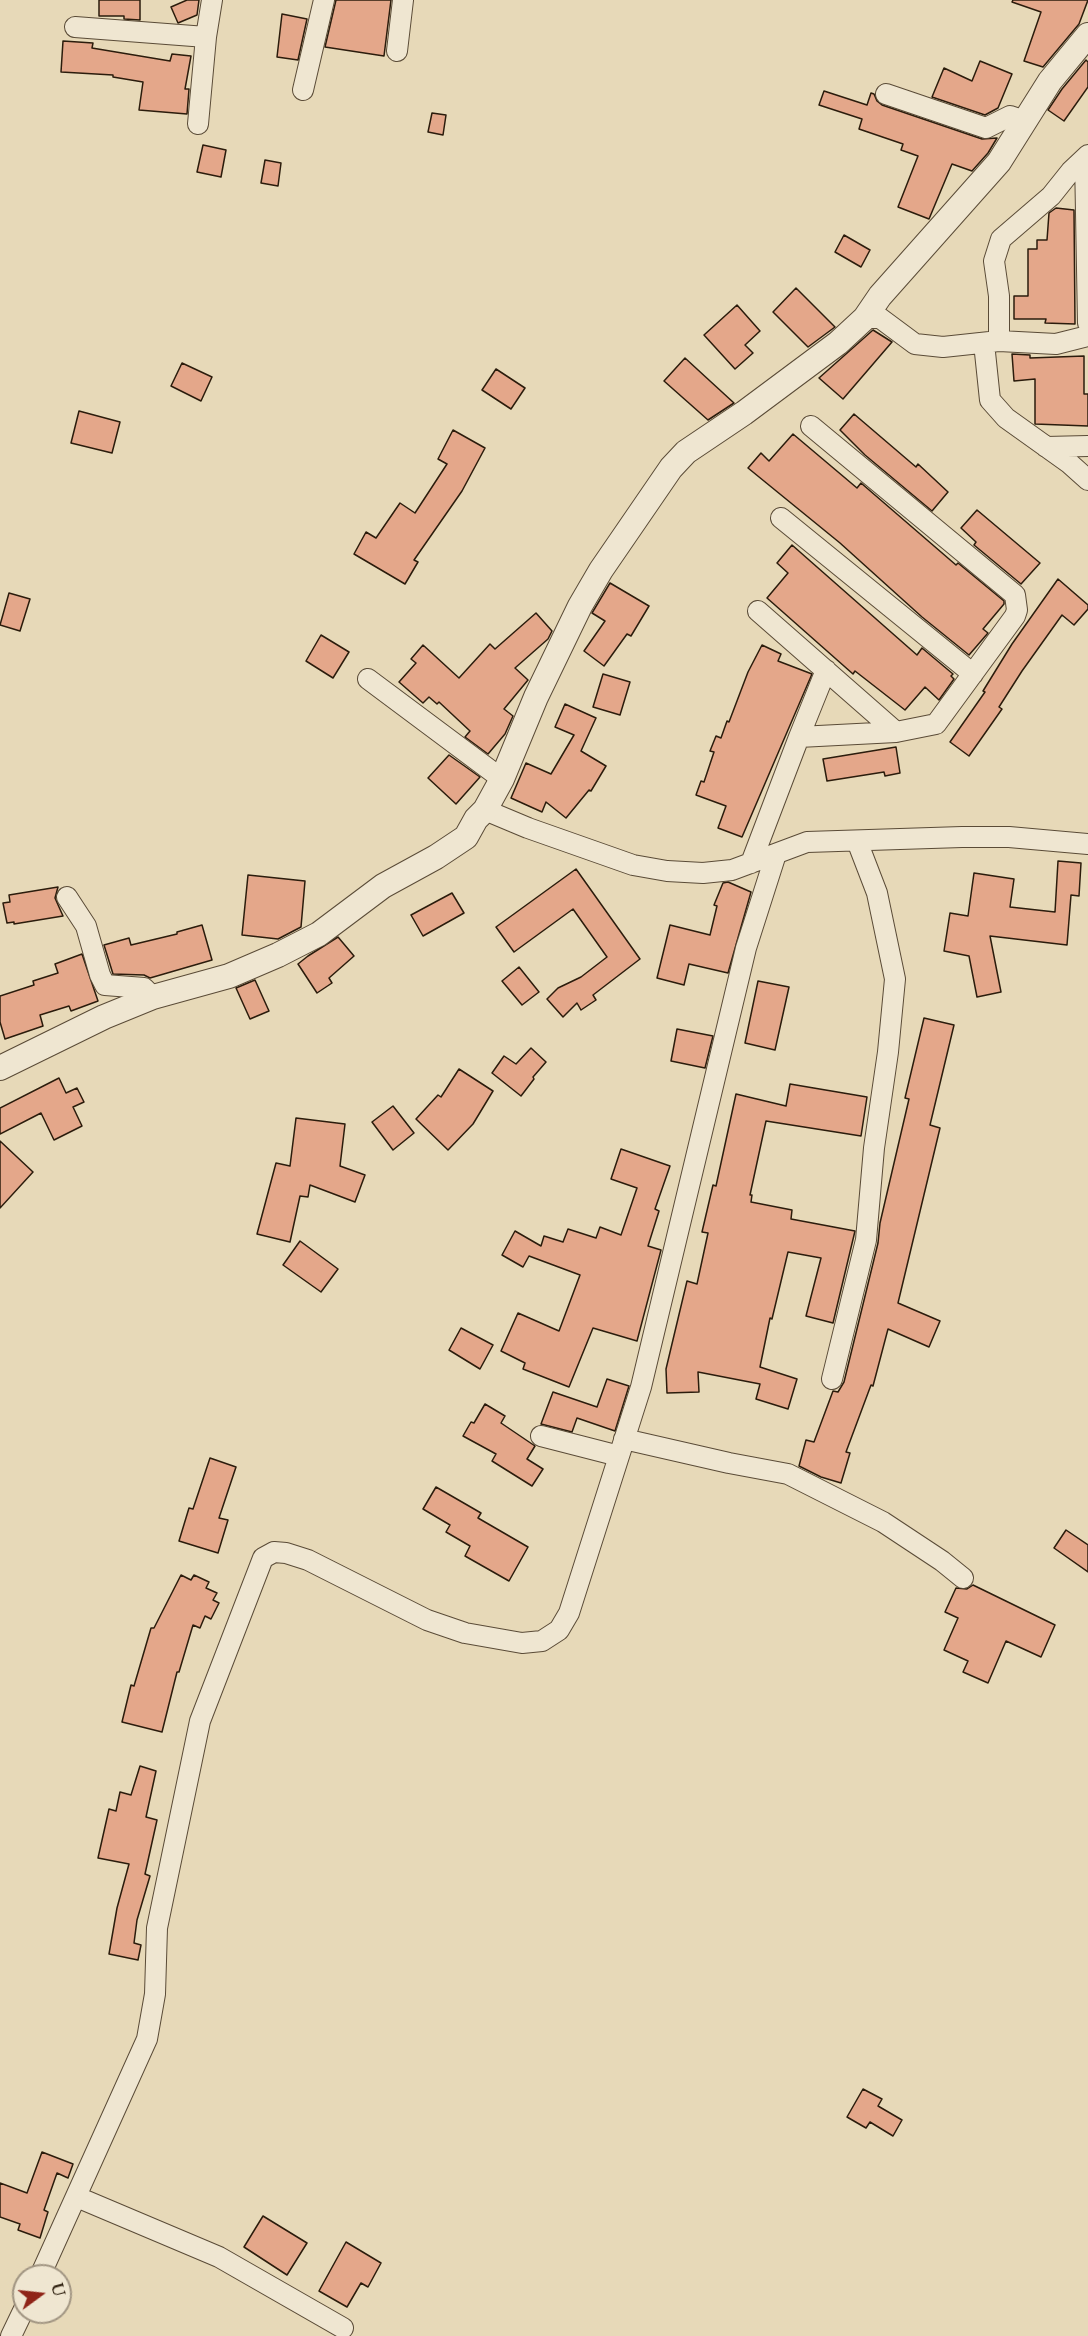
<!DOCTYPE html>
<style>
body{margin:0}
#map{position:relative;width:1088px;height:2336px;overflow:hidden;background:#e7d9b8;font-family:Cardo,serif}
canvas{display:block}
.north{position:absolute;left:12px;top:2264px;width:60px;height:60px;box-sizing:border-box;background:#efe6d1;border:2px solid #a19582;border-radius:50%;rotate:75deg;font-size:16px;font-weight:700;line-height:24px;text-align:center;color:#2b1c0c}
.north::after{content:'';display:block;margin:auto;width:21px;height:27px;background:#8f2418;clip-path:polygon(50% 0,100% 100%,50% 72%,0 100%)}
</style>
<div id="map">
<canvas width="1088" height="2336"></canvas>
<div class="north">U</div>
</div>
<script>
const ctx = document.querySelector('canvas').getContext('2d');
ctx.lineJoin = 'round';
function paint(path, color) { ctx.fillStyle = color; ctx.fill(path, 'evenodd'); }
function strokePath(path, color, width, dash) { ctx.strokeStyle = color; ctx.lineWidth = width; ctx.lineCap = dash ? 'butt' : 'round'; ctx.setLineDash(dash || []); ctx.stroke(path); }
const building = new Path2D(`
 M99,0h41v20l-16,-1v-3h-25z
 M187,0h12l-2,15 -19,8 -7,-16z
 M336,0h55l-7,56 -59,-9z
 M1013,0h75l-9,24 -36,43 -19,-6 17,-49 -29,-10z
 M282,14l25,5 -9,41 -21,-3z
 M63,41l30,2 -1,5 78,13 2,-7 19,2 -6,33h4l-2,25 -48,-4 4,-28 -30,-5v-2l-52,-3z
 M1086,60l2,2v25l-24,34 -16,-11 14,-21z
 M980,61l32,13 -14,34 -13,7 -53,-18 12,-29 28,13z
 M824,91l43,14 4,-12 3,1 3,7 5,4 100,34 15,-1 -9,15 -16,18 -20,-7 -23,55 -31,-12 20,-51 -17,-6 2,-6 -44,-15 3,-10 -43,-14z
 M432,113l14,2 -3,20 -15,-3z
 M203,145l23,5 -5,27 -24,-5z
 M265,160l16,3 -3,23 -17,-3z
 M1056,208l18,2 1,114 -30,-1 1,-4h-32v-23h14v-47h9v-9h10l2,-27z
 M844,235l26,15 -9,17 -26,-15z
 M796,288l39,39 -27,20 -35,-35z
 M737,305l23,26 -15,14 8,8 -18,16 -31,-34z
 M873,330l19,12 -49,57 -24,-21z
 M1012,354l18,1v3l54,-2v38h4v32l-53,-2v-45l-21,2z
 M685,358l25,23 24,22 -26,17 -44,-39z
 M182,363l30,14 -11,24 -30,-15z
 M496,369l29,19 -14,21 -29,-19z
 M79,411l41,11 -8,31 -41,-10z
 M854,414l62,53 2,-3 30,28 -16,19 -67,-56 -25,-25z
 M453,430l32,18 -23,43 -48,69 4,2 -13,22 -51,-30 12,-22 10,6 24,-35 15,10 32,-49 -9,-5z
 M793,434l64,54 4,-5 95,82 2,-2 46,38v3l-21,25 5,4 -19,22 -47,-38 -82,-74 -92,-75 13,-15 8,8z
 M977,510l63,53 -19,21 -47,-39 2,-3 -15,-14z
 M792,545l125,110 5,-7 31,26 -2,2 3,3 -15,21 -14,-13 -20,23 -50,-39 -2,3 -86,-76 21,-25 -11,-10z
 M1058,579l30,26v4l-14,16 -12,-10 -40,56 -23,36 3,2 -33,47 -19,-14 35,-50 -2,-1 29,-47z
 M610,583l39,23 -18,30 -4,-2 -23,32 -20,-15 21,-30 -13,-8z
 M9,593l21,6 -10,32 -20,-6z
 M536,613l16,18 -4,8 -33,29 13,12 -24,29 9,7 -8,18 -17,20 -23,-17 5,-6 -31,-29 -2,2 -8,-7 -6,6 -24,-21 17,-19 -5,-4 12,-14 36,33 31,-34 5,5z
 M321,635l28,17 -16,26 -27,-17z
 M762,645l19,9 -3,7 34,13 -70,163 -24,-9 8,-22 -30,-11 5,-14 3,1 10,-30 -4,-1 6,-15 5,2 6,-17 2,1 19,-50z
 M603,674l27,8 -10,33 -27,-8z
 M565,704l31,14 -15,33 25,15 -15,25 -2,-1 -23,28 -20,-16 -4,10 -31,-14 15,-35 25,11 23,-39 -19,-8z
 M896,747l4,26 -15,3 -1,-4 -57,9 -4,-22z
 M449,755l31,22 -24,27 -28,-26z
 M1058,861l23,2 -2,33 -8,-1 -4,50 -77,-9 11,56 -24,5 -8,-41 -25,-5 6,-38 18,3 6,-43 40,6 -4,28 45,5z
 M576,869l64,90 -47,36 3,5 -15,10 -4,-7 -14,14 -16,-18 11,-11 23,-11 26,-20 -34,-48 -59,43 -18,-25z
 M248,875l57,6 -4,46 -23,12 -36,-4z
 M728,882l23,10 -23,81 -39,-9 -5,21 -27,-7 13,-53 40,10 7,-29 -3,-1 9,-22z
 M58,887l-3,11 8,18 -49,8v-2l-7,1 -4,-20 7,-1 -1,-7z
 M452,893l12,20 -41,23 -12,-21z
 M202,925l10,35 -62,18 -6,-3 -31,-1 -9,-29 25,-7 2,7 46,-11v-2z
 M338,937l16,19 -25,22 3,5 -15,10 -19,-29 10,-8z
 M82,954l16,47 -27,10 -2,-5 -29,9 3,11 -38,13 -5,-17v-26l34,-11 -1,-4 25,-8 -3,-9z
 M519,967l20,25 -17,13 -20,-24z
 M255,980l14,31 -19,8 -14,-31z
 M758,981l31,6 -14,63 -30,-7z
 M924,1018l30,7 -24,100 10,3 -42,175 42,18 -11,26 -41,-18 -15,57 -2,-1 -25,67 4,1 -9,30 -20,-6 -22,-11 7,-26 8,2 19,-51 5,1 6,-10 34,-139 2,-20 29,-124 -4,-1z
 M677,1029l36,7 -8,32 -34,-7z
 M531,1048l15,14 -13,15 1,2 -13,17 -29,-23 12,-17 12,8z
 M459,1069l34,22 -20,33 -25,26 -32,-31 22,-24 3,2z
 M59,1078l7,15 11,-5 7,14 -11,5 9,19 -28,14 -13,-27 -41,21v-26z
 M790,1084l77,13 -6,39 -95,-15 -16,74h2l-1,7 41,8 -1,9 64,12 -22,92 -27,-7 15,-58 -33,-6 -16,67 -2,-1 -10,49 37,12 -9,30 -32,-10 4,-15 -62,-12 1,20 -32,1 -1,-24 21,-88 10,3 11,-51 -6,-1 11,-47 3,1 20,-92 50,12z
 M393,1106l21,27 -21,17 -21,-28z
 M296,1118l49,6 -5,42 25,9 -10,27 -45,-17 -2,12 -8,-1 -10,46 -33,-8 19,-71 14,3z
 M0,1141l33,31 -33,36z
 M621,1149l49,17 -15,43 4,2 -11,35 13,4 -24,91 -44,-13 -24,59 -46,-18 2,-6 -24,-12 17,-38 41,18 21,-56 -51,-19 -6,11 -21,-12 13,-24 26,15 3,-10 19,6 5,-13 28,9 4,-11 21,8 16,-47 -26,-9z
 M300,1241l38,28 -17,23 -38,-27z
 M461,1328l32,17 -13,24 -31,-19z
 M607,1379l22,7 -14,45 -38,-13 -5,14 -31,-8 12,-32 44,15z
 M485,1404l20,12 -4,7 34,23 -8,13 16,10 -11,17 -40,-25 4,-7 -33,-18 8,-14 3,1z
 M210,1458l26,9 -17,51 9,2 -10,33 -39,-12 10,-33 4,1z
 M436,1487l45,26 -3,5 50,29 -19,34 -44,-25 5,-10 -24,-14 4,-7 -27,-16z
 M1066,1530l22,15v27l-34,-24z
 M181,1575l10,5 3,-5 15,7 -3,6 11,5 -4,7 6,3 -8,16 -6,-3 -5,12 -7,-3 -14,47h-2l-15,60 -40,-10 9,-37 3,1 17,-58h3z
 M973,1585l82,40 -14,32 -35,-16 -18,42 -25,-11 5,-11 -24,-11 14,-32 -13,-6 11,-24 11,1z
 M140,1766l16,5 -10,46 11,3 -12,54 5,2 -13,44 -3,23 7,2 -3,15 -29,-6 8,-46 12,-44 -31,-6 11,-49 7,2 4,-19 11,3z
 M863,2089l19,10 -4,7 24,14 -9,16 -23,-14 -4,6 -19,-11z
 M42,2152l31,12 -5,14 -11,-5 -13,37 4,2 -8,26 -22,-8 2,-6 -20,-7v-34l27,10z
 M263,2216l44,27 -20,32 -43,-28z
 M346,2242l35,21 -13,24 -7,-4 -14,24 -28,-16z`);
paint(building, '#e4a78a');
strokePath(building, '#2b1c0c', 1.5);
const minor = new Path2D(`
 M75,27l131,10 6,-37
 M397,51l6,-51
 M303,90l21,-90
 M886,94l100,34 24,-12 15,5
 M198,124l8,-87
 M1085,158l3,165
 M865,318h15l35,26 28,3 56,-6 57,3 32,-8
 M999,341v-45l-5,-35 7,-22 50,-43 20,-25 17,-16
 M984,343l6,57 16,18 63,45 19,17
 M1046,447l42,-1
 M781,518l192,156
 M758,611l138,121
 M368,679l134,100
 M799,737l27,-67
 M485,810l43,18 105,37 34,6 36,2 29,-3 75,-28 155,-5h47l79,7
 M751,863l48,-126 97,-5 40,-8 79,-108 2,-6 -2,-15 -204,-169
 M67,897l19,29 14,49 5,10 39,3 9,9
 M832,1379l34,-139 8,-92 14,-96 7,-73 -18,-86 -20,-52
 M541,1436l78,20
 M624,1439l105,24 59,11 95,48 59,39 21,17
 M77,2197l142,60 124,71
 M40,2276l107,-237 8,-45 2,-66 43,-207 63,-163 11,-6 12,1 22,7 119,60 38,13 57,10 20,-2 17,-11 10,-17 72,-226 105,-439 30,-94
 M11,2336l13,-27`);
const tertiary = new Path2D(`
 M0,1068l104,-51 49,-20 76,-21 49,-21 41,-21 64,-48 53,-29 30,-20 10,-18 9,-9 17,-31 34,-82 44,-91 21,-36 70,-102 15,-16 58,-39 94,-70 27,-25 15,-22 119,-134 51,-81 38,-46`);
strokePath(minor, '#5a4b37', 22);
strokePath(tertiary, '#5a4b37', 26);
strokePath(minor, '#efe6d1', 20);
strokePath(tertiary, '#efe6d1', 24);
</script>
